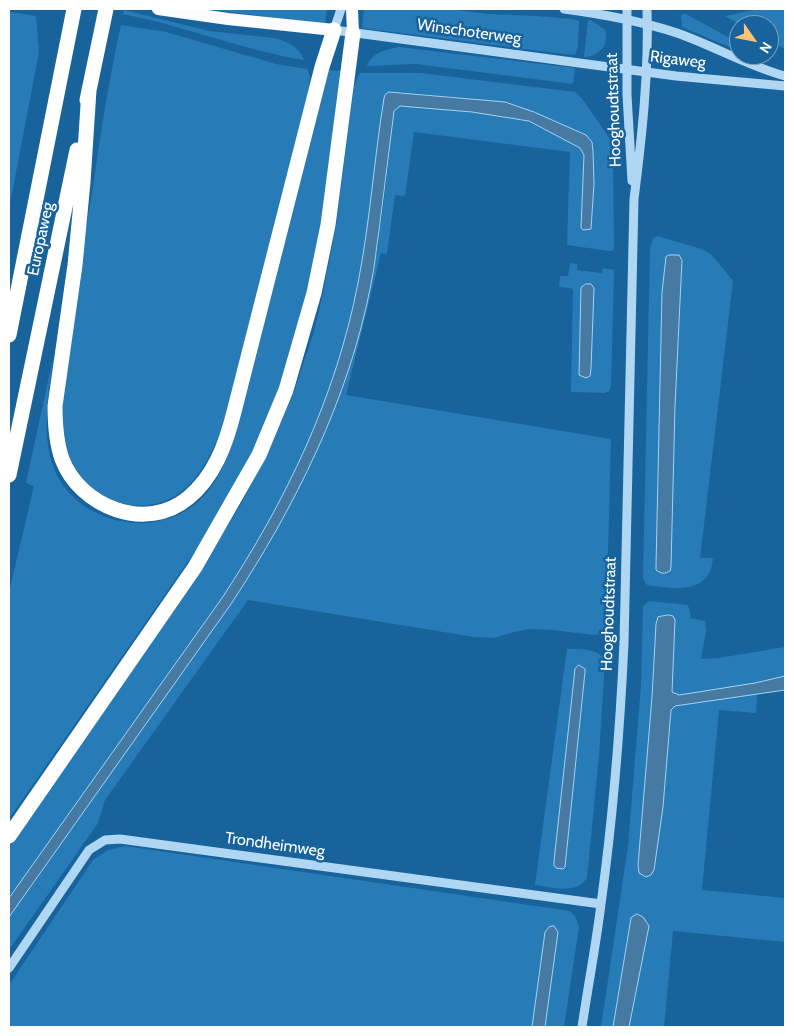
<!DOCTYPE html>
<style>
body{margin:0}
#map{position:relative;width:794px;height:1036px;overflow:hidden;background:#18639c;font-family:Cabin,sans-serif}
canvas{display:block}
.frame{position:absolute;inset:0;border:10px solid #fff;pointer-events:none}
.north{position:absolute;left:729px;top:15px;width:50px;height:50px;box-sizing:border-box;background:#18639c;border:1px solid #74a1c4;border-radius:50%;rotate:123deg;font-size:14px;font-weight:700;line-height:20px;text-align:center;color:#fff}
.north::after{content:'';display:block;margin:auto;width:18px;height:22px;background:#ffc370;clip-path:polygon(50% 0,100% 100%,50% 72%,0 100%)}
</style>
<div id="map">
<canvas width="794" height="1036"></canvas>
<div class="frame"></div>
<div class="north">N</div>
</div>
<script>
const ctx = document.querySelector('canvas').getContext('2d');
ctx.lineJoin = 'round';
function paint(path, color) { ctx.fillStyle = color; ctx.fill(path, 'evenodd'); }
function strokePath(path, color, width, dash) { ctx.strokeStyle = color; ctx.lineWidth = width; ctx.lineCap = dash ? 'butt' : 'round'; ctx.setLineDash(dash || []); ctx.stroke(path); }
function write(font, color, halo, rows, align = 'center') {
  ctx.font = font + ' Cabin,sans-serif'; ctx.lineWidth = 5; ctx.setLineDash([]); ctx.textBaseline = 'middle'; ctx.strokeStyle = halo; ctx.fillStyle = color; for (const [text, x, y, turn = 0] of rows) {
    ctx.save(); ctx.translate(x, y); ctx.rotate((+turn || 0) * Math.PI / 180); ctx.textAlign = isNaN(turn) ? turn : align; if (halo) ctx.strokeText(text, 0, 0); ctx.fillText(text, 0, 0); ctx.restore();
  }
}
paint(new Path2D(`
 M206,9h121l-2,15z
 M364,9h84l40,5 48,2 37,3 6,2 -1,25 -3,9 -10,-1 -203,-26z
 M757,9h28v40l-16,-9v-15h-28l-16,-9z
 M124,10l85,21 65,7c12,3 26,9 30,22 -61,-10 -120,-34 -181,-46z
 M9,12l27,4 3,36 -30,157z
 M684,13l55,30v8l-57,-24 -1,-11z
 M588,20h3l14,10c5,15 -7,27 -21,27z
 M121,25l45,7 110,32 31,5 3,8 -2,20 -85,330c-16,36 -32,72 -74,78 -41,5 -74,-23 -84,-61 -9,-35 1,-73 5,-109 6,-50 15,-100 23,-149 8,-54 16,-108 28,-161z
 M399,47l176,21 -2,16 -157,-20 -49,2c4,-13 20,-17 32,-19z
 M329,70l12,1 -24,180 -16,73 -27,79 -16,37 -14,29 -46,78 -189,272v-227l25,-106 -8,-3 28,-130c-5,36 -13,78 -1,113 21,58 103,76 147,34 24,-23 32,-57 42,-88z
 M360,73h61l154,19 6,5 29,42 3,24 1,85 -2,3h-3l-42,-6 3,-93 -156,-20 -9,64 -10,-1 -8,59 -6,-1 -35,142 265,44 -5,188 -6,7 -6,1 -41,-5 -24,-1 -19,4 -16,5 -20,-1 -226,-37 -143,200 -7,23 -89,127v-33c53,-75 105,-150 157,-225 30,-42 63,-82 90,-127 46,-75 83,-157 106,-242 18,-69 24,-141 32,-212l6,-5 72,6 57,9 51,27 4,7 -3,73 2,2 8,-1 3,-45 -8,-49 -52,-23 -29,-10 -106,-10 -12,1 -4,15c-8,69 -16,138 -31,206 -24,103 -72,197 -130,284l-213,300v-51l207,-302 25,-41 30,-58 23,-54 19,-57 9,-37 14,-72 18,-140z
 M658,236l43,13 11,6 21,26 -33,277h13c-1,5 -1,11 -4,15 -11,21 -42,15 -62,12l-4,-6 7,-330 3,-11zM682,260l-7,146 -5,165 -14,-1v-4l6,-274 2,-7z
 M570,263l7,1v6l25,3 1,-5 11,2 -3,116 -2,5 -4,2 -34,-1 2,-102 -2,-2 -12,-1 1,-11h8z
 M649,601l39,4 3,13 14,3 1,10 -5,28 18,-1 66,-11v29l-30,7 -76,12 -8,-3 -15,-68 -4,73 -14,168 13,10 3,-5 9,-63 8,-97 4,-4 82,-12 -1,19 -37,-3 -17,180 83,8v44l-112,-11 -9,96h-35l20,-101 -18,-8 -18,109h-12l27,-181 13,-161 2,-78z
 M567,649c13,0 33,-1 38,13l-6,93 -12,123c-11,17 -35,9 -52,7zM575,669h9l1,3 -20,194 -2,3 -7,-1 -2,-7z
 M125,846l445,65 5,5 4,11 -15,100h-19l13,-95h-13l-13,95h-523v-42l84,-125 15,-10z`), '#277cb8');
const water = new Path2D(`
 M389,92l116,10 29,10 52,23 6,7 1,9 1,33 -3,45 -8,1 -2,-2 3,-73 -4,-7 -51,-27 -57,-9 -72,-6 -6,5c-5,40 -10,80 -15,120 -3,17 -4,35 -8,53 -22,115 -76,223 -140,320l-222,313v-19l213,-300c64,-97 114,-201 136,-315 12,-61 16,-123 26,-185l1,-3z
 M669,255h10l3,5 -7,146 -4,161 -1,4c-5,3 -9,3 -14,-1v-4l6,-274 4,-35z
 M586,284h5l3,4 -3,81 -1,7 -4,2 -7,-3 2,-87z
 M669,615l4,1 2,4 -3,72 7,3 76,-12 30,-7v14l-110,16 -4,4 -8,97 -9,63 -3,5 -5,2 -7,-4 -1,-8 14,-168 4,-73 2,-7z
 M579,665l6,4v3l-20,195 -2,2 -7,-1 -2,-3v-4l21,-192z
 M637,914l6,3 6,9 -20,101h-16l18,-109z
 M554,926l4,6 -13,95h-13l13,-95 4,-5z`);
paint(water, '#477aa2');
strokePath(water, '#a2d3f4', 1);
strokePath(new Path2D(`
 M341,9l-7,21 342,46 109,10
 M564,9c38,5 77,12 113,24 37,13 71,33 108,43
 M627,9v86l5,86
 M9,968l80,-118 16,-10 15,-1 481,65
 M582,1027c6,-41 14,-82 19,-123 12,-87 19,-174 23,-261l10,-444c8,-63 15,-127 13,-190`), '#afd6f2', 9);
strokePath(new Path2D(`
 M158,9l70,10 106,11
 M352,9l1,24`), '#fafcff', 12);
strokePath(new Path2D(`
 M89,90l-6,92 -8,83 -20,141c0,19 1,36 7,53 18,48 84,74 126,39 26,-21 38,-54 46,-86l88,-345 12,-37
 M87,100l19,-91
 M9,335l65,-326
 M9,475l68,-325
 M9,836l186,-269 64,-112 27,-65 28,-97 14,-68 25,-192`), '#fff', 15);
write('16px', '#fff', '#18639c', [
 ["Winschoterweg",469,32,8],
 ["Rigaweg",678,60,7],
 ["Hooghoudtstraat",614,110,-92],
 ["Europaweg",41,239,-78],
 ["Hooghoudtstraat",609,614,-88],
 ["Trondheimweg",275,845,8]
]);
</script>
